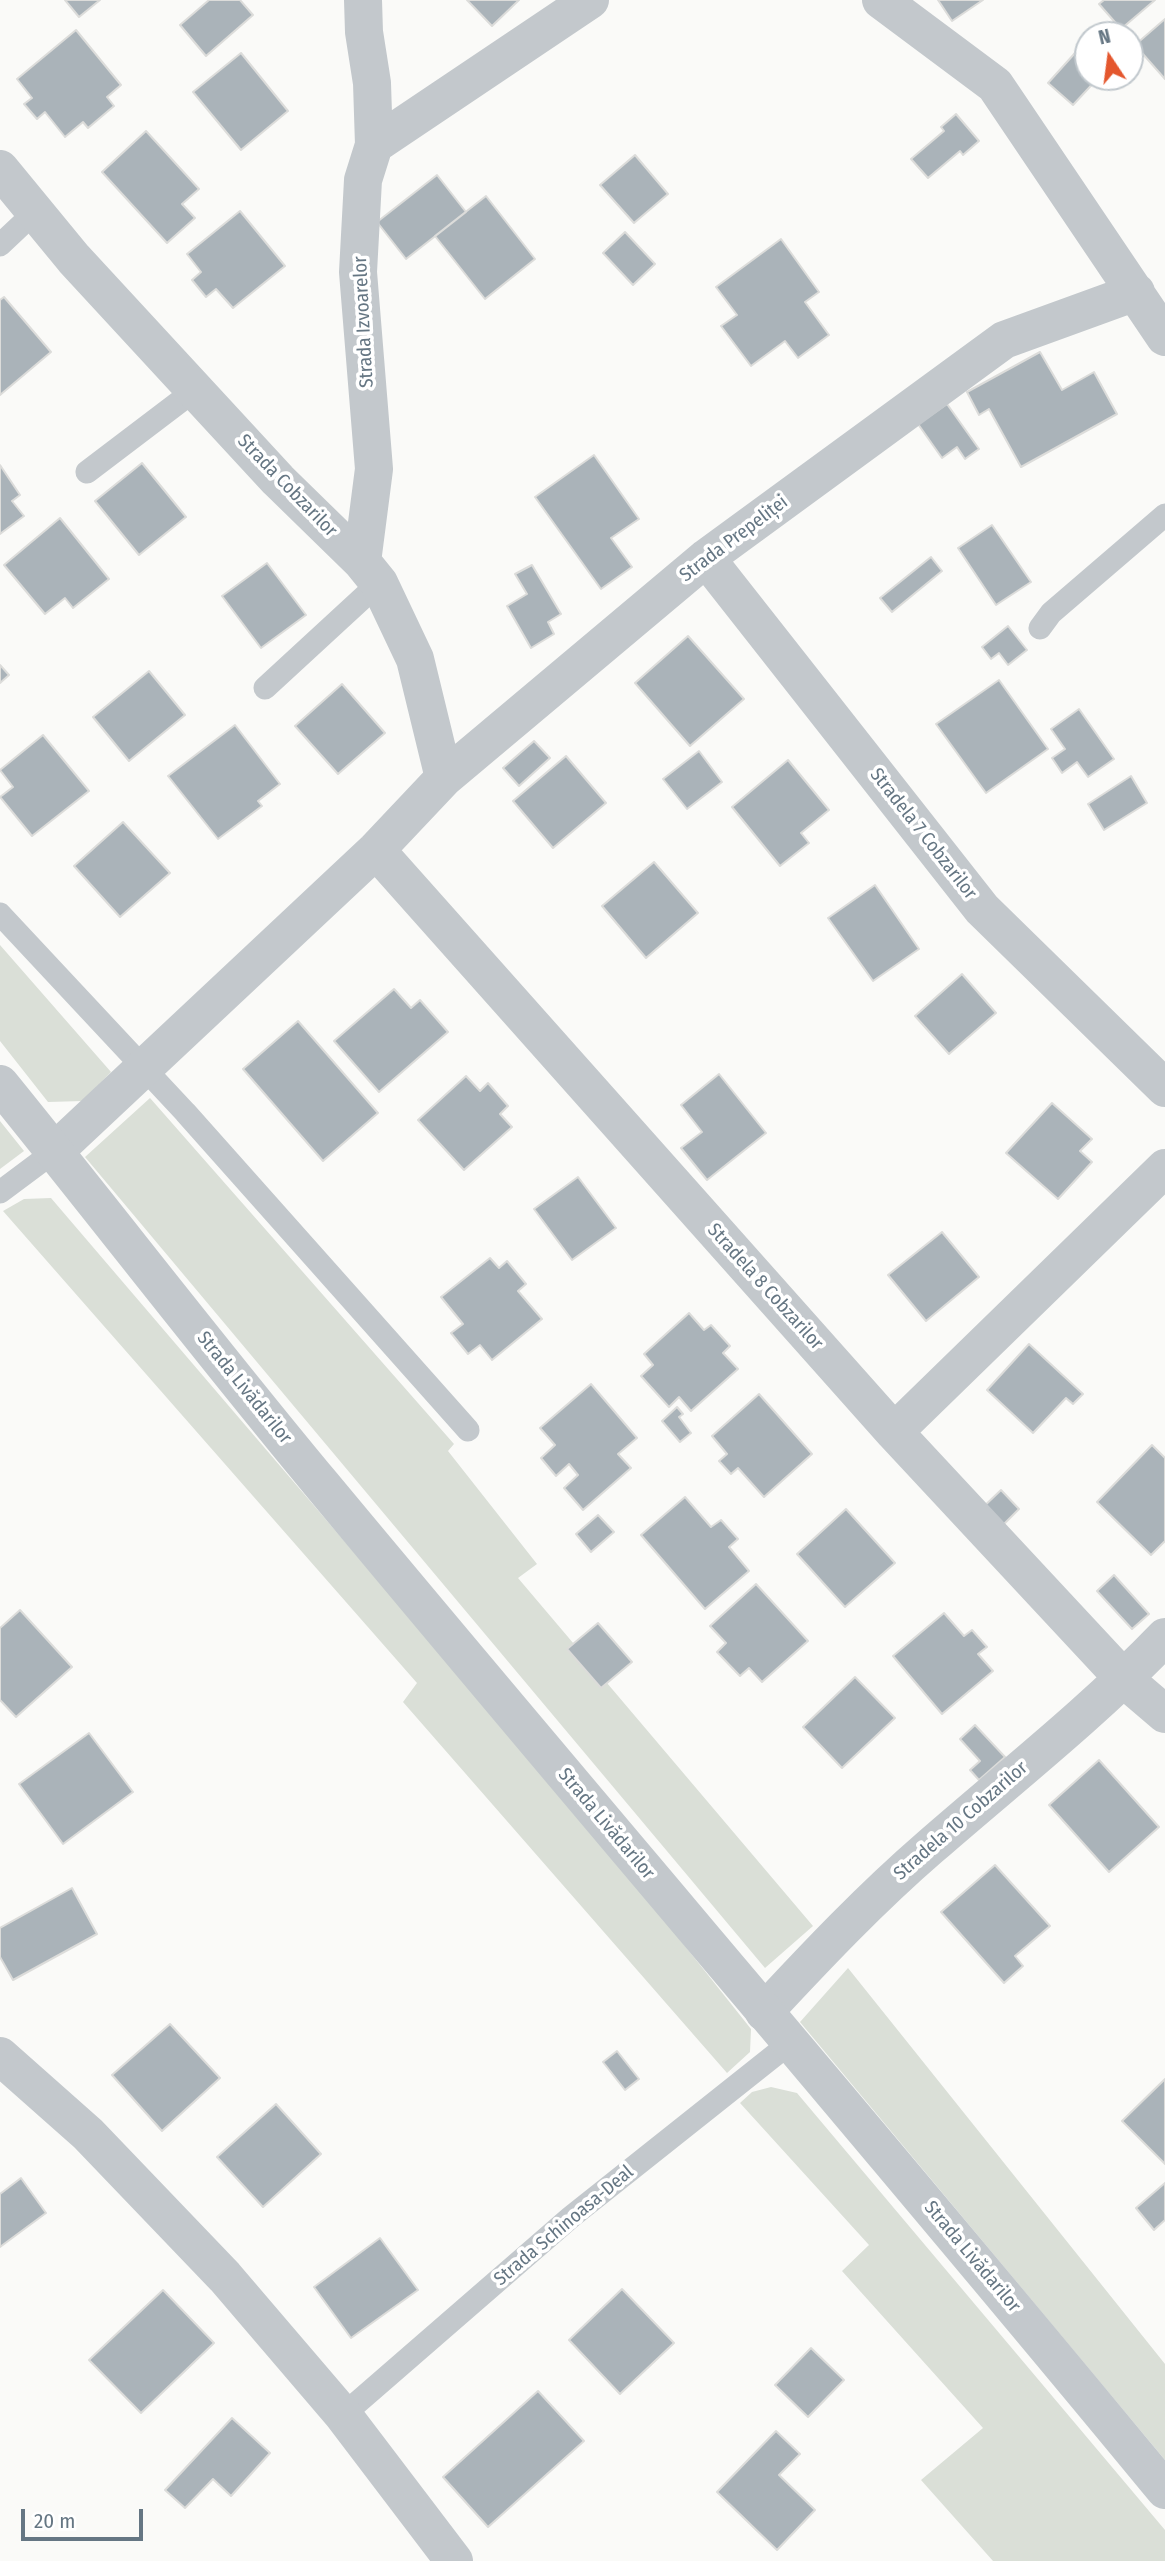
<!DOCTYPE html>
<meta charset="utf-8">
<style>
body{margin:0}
#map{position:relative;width:1165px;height:2561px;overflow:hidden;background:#fafaf8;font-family:"Fira Sans Condensed",sans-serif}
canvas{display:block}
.north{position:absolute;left:1074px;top:21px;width:70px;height:70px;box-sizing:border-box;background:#fff;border:2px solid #c1c8cd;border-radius:50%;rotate:347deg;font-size:19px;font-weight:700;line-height:28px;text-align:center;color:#657683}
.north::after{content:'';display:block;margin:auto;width:24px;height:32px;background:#e4572e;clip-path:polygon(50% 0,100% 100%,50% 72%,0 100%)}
.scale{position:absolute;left:21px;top:2509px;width:122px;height:32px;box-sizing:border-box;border:4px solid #657683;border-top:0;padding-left:9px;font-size:21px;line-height:24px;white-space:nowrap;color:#657683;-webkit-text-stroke:5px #fff;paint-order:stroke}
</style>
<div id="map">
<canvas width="1165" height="2561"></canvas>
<div class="north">N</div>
<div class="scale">20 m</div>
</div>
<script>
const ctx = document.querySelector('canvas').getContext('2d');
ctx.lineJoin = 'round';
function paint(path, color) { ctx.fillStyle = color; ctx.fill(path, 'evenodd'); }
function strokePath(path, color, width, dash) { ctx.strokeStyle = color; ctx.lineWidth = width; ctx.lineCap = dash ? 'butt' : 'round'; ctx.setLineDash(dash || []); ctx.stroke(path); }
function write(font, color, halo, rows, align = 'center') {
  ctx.font = font + ' "Fira Sans Condensed",sans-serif'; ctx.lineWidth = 7; ctx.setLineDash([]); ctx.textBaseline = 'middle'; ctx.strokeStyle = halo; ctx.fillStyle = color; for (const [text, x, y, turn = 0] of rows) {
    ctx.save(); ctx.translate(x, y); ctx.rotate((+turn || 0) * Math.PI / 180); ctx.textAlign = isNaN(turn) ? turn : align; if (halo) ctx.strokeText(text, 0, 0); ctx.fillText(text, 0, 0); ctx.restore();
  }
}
paint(new Path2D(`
 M0,945l111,127 -28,29 -35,1 -48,-61z
 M150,1098l304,346 -6,7 89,113 -19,14 295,348 -48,42 -680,-811z
 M0,1121l24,30 -24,18z
 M51,1198l560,655 140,176 -1,23 -23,21 -324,-371 14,-19 -414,-472 21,-12z
 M848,1968l317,396v96l-365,-438z
 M771,2087l26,6 368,437v31h-172l-72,-81 62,-52 -141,-157 27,-26 -129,-142 12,-11z`), '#dadfd7');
const building = new Path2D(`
 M65,0h35l-21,17z
 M209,0h31l13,15 -47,41 -26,-31z
 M467,0h52l-27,26z
 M938,0h45l-31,21z
 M1104,0h51l-34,29 -22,-25z
 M1165,19v60l-30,-34z
 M76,30l45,55 -14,12 7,9 -26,22 -5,-6 -18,15 -20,-25 -8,7 -13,-15 8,-6 -15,-19z
 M241,53l47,58 -47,39 -48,-58z
 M1075,53l13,12v12h11l-26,28 -25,-22z
 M956,114l23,27 -16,14 -3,-4 -32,27 -17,-19 33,-28 -3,-4z
 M146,131l53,58 -17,15 13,14 -28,25 -65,-71z
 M635,155l33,39 -34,29 -34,-38z
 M437,175l29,37 -60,47 -29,-37z
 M486,196l49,63 -50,40 -50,-63z
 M240,211l45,55 -52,42 -17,-19 -10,8 -14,-17 9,-8 -14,-18z
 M625,232l30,32 -22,21 -30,-32z
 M781,239l38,53 -14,10 24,33 -31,23 -13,-17 -34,25 -30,-40 16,-11 -21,-28z
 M4,297l47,55 -51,43v-95z
 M1040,352l22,38 32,-18 23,42 -96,53 -32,-58 -10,6 -12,-23z
 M947,404l32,45 -14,10 -8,-12 -15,11 -24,-34z
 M594,455l45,64 -28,19 21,29 -31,22 -66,-92z
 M142,463l44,54 -47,38 -44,-54z
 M0,465l20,30 -8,6 12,15 -24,18z
 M60,518l49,61 -36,29 -8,-10 -20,16 -41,-49z
 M992,525l39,57 -35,23 -38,-57z
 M931,557l11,14 -50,41 -12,-14z
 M267,563l39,52 -45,33 -39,-52z
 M532,565l29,49 -13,8 6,12 -23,14 -24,-42 20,-12 -12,-20z
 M1008,626l19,24 -19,15 -9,-12 -8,6 -9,-12z
 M688,636l56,63 -54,47 -55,-63z
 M0,665l9,10 -9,8z
 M149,671l36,44 -56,46 -36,-44z
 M999,680l49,69 -62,44 -50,-69z
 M342,684l43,49 -47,41 -43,-48z
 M1079,709l35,50 -26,18 -11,-15 -15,11 -10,-15 13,-9 -14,-20z
 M235,725l45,59 -22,17 4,5 -44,33 -50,-63z
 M43,735l46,56 -57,45 -32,-39 13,-10 -13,-17z
 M534,741l16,17 -31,28 -16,-18z
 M699,751l23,31 -35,27 -24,-30z
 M566,756l40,47 -53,45 -40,-47z
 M788,760l41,50 -28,23 8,10 -29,23 -48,-59z
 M1131,776l16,27 -43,27 -16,-26z
 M123,822l47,51 -50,44 -46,-51z
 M654,862l44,51 -52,45 -44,-52z
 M875,885l44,64 -46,32 -45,-63z
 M962,974l34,39 -47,41 -34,-38z
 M394,989l17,19 9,-8 28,32 -69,60 -45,-51z
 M298,1021l80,92 -55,48 -80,-92z
 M719,1074l47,59 -59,47 -26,-32 21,-16 -21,-27z
 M466,1076l14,15 8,-8 20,23 -8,8 12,13 -48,43 -46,-50z
 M1052,1103l40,36 -12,12 12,11 -34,37 -52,-46z
 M578,1177l38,51 -44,32 -38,-51z
 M942,1232l37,45 -53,44 -38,-46z
 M490,1258l9,10 8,-7 19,23 -8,7 24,28 -50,41 -12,-15 -12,9 -17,-21 12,-9 -22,-27z
 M689,1313l15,17 7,-5 19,21 -7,7 15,16 -47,42 -12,-14 -10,10 -28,-31 12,-11 -9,-11z
 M1029,1344l54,50 -10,10 -7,-6 -33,35 -46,-43z
 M591,1384l46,54 -19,16 13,14 -48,42 -19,-22 14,-13 -9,-11 -13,12 -15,-18 14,-13 -15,-17z
 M759,1394l53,60 -48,43 -26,-29 -7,6 -12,-13 8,-7 -15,-18z
 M677,1407l6,7 -4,3 12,16 -11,9 -18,-21z
 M1152,1445l13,13v83l-14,14 -54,-53z
 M1001,1490l18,19 -22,22 -19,-19z
 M685,1497l26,30 10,-7 17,19 -9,8 20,24 -44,38 -64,-74z
 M846,1509l49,54 -50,44 -48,-53z
 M598,1515l16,17 -23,20 -15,-18z
 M1114,1575l35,39 -17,15 -35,-38z
 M756,1584l52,57 -46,41 -13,-14 -9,8 -23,-24 9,-9 -16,-17z
 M20,1610l52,57 -56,50 -16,-17v-72z
 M944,1613l20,23 8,-6 15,17 -9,7 15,17 -51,43 -49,-58z
 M598,1623l34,39 -31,26 -34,-39z
 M855,1677l40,41 -53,50 -39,-41z
 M975,1725l30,32 -26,23 -9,-10 10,-9 -20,-22z
 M89,1733l44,59 -70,52 -44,-60z
 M1099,1760l60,67 -50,45 -60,-67z
 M995,1865l55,61 -35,30 8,10 -19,17 -63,-71z
 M72,1888l25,46 -84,46 -13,-23v-29z
 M170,2024l50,54 -58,53 -50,-56z
 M617,2051l22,28 -14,11 -22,-28z
 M1165,2079v85l-43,-43z
 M276,2104l45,50 -58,53 -46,-50z
 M21,2178l25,35 -46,34v-53z
 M1165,2183v37l-11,10 -18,-22z
 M380,2238l38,52 -67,48 -37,-51z
 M622,2289l52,54 -54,51 -51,-54z
 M163,2290l51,53 -73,70 -52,-53z
 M811,2348l33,32 -36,37 -33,-32z
 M538,2391l46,50 -96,86 -45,-50z
 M232,2418l38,35 -39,43 -18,-17 -28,29 -20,-18z
 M776,2431l24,23 -21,21 36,35 -38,40 -60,-58z`);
paint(building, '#aab3b9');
strokePath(building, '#dcdcda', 2);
strokePath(new Path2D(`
 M0,245l35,-33
 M87,472l108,-82
 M1040,628l11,-15 114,-98
 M265,688l114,-105
 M0,914l185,198 283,318
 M0,1192l55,-41
 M343,2415l228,-198 219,-174`), '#c3c8cc', 23);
strokePath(new Path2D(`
 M881,0l114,85 170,252
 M374,145l216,-145
 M0,169l74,90 204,221 84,82 17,21 36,76 29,119
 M706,558l276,351 183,179
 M362,562l12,-93 -16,-197 5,-92 11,-35 -2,-62 -8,-51 -1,-32
 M376,850l518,582 230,247 41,35
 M55,1151l321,-301 68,-72 262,-220 298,-218 132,-48
 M894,1432l271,-264
 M764,2012c53,-57 107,-114 166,-165 79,-69 162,-134 235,-210
 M0,2056l88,78 137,143 118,138 111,146`), '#c3c8cc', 38);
strokePath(new Path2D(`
 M0,1084c108,133 212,269 322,401 279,336 565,667 843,1005`), '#c3c8cc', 38);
write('19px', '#657683', '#fff', [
 ["Strada Izvoarelor",364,322,-93],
 ["Strada Cobzarilor",287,486,46],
 ["Strada Prepeliței",734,539,-37],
 ["Stradela 7 Cobzarilor",923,834,52],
 ["Stradela 8 Cobzarilor",765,1287,48],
 ["Strada Livădarilor",244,1388,51],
 ["Stradela 10 Cobzarilor",961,1821,-41],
 ["Strada Livădarilor",606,1824,50],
 ["Strada Schinoasa-Deal",564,2226,-40],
 ["Strada Livădarilor",972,2257,50]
]);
</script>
